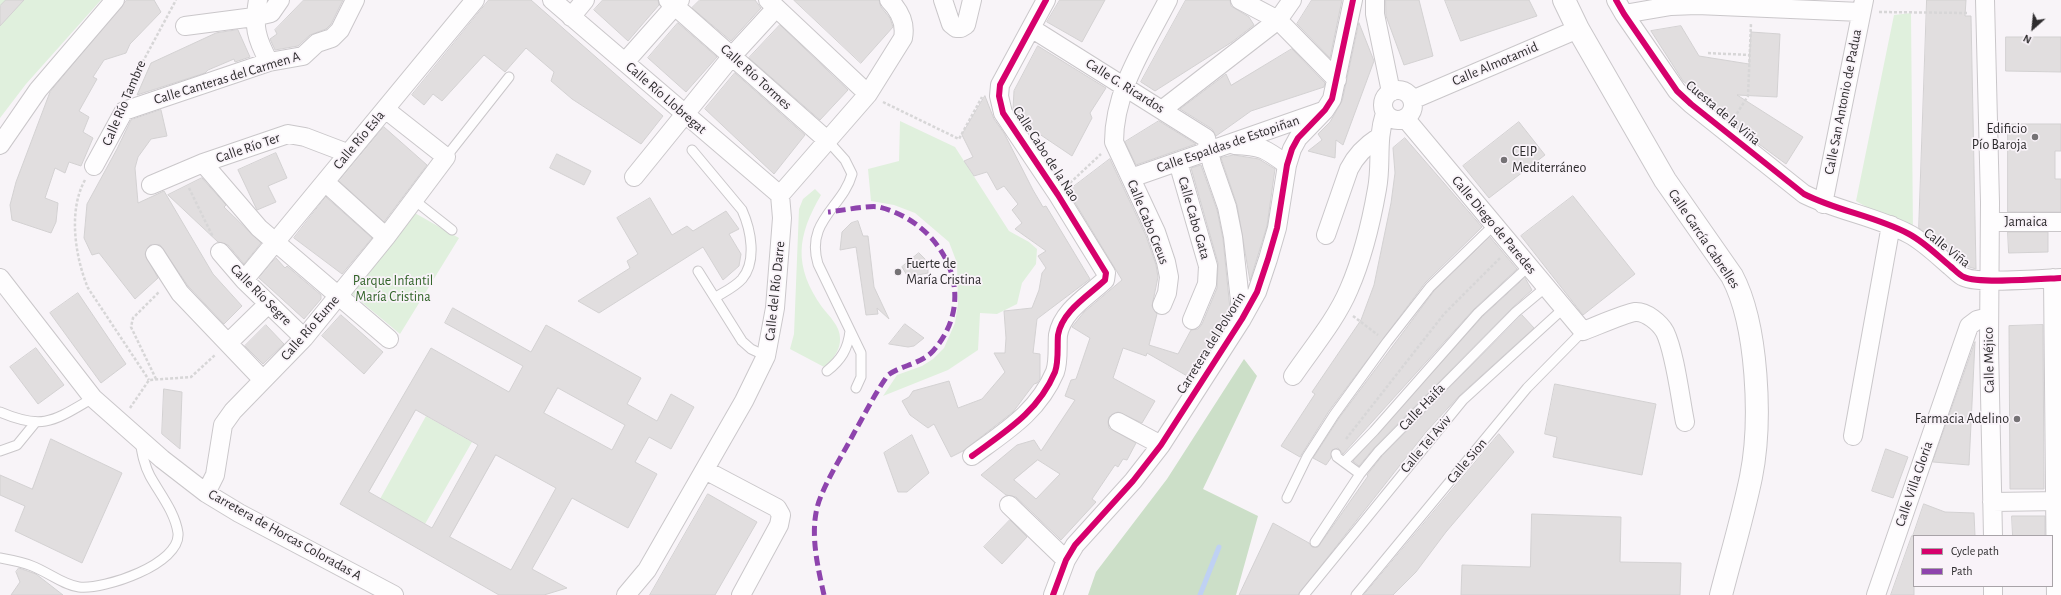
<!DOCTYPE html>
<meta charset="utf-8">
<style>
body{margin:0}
#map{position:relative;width:2061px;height:595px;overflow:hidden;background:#f8f4f8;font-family:"Alegreya Sans",sans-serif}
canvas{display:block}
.legend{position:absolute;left:1913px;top:535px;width:140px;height:52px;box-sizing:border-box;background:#f9f3f9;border:1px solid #a8a3a8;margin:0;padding:5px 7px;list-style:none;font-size:12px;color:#2e2c2e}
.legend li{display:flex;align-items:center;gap:8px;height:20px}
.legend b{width:20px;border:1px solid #a8a3a8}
.north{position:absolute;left:2013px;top:8px;width:40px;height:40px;-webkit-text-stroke:3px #f9f3f9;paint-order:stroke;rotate:207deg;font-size:11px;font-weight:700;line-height:16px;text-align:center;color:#2e2c2e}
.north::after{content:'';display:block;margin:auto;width:14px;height:18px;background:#2e2c2e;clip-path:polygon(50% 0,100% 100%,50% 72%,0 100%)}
</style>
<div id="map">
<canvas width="2061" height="595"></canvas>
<ul class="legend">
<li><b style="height:5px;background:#d6006c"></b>Cycle path</li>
<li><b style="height:5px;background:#8e44ad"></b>Path</li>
</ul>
<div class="north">N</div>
</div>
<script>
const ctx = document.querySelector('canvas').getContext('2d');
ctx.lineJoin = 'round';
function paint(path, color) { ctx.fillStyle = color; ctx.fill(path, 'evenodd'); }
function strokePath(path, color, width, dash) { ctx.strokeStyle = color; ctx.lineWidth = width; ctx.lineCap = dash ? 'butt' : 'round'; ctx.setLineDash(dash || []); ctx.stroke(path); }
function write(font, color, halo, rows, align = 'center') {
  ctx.font = font + ' "Alegreya Sans",sans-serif'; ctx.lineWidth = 3.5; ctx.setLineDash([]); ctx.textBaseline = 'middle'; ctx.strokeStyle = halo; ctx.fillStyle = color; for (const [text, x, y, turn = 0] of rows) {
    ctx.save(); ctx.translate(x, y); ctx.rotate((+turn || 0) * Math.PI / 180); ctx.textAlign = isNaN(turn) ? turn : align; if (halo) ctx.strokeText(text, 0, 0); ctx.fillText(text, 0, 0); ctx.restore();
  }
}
paint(new Path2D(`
 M0,0h101l-75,84 -26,34z
 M1911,13l2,221 -57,-33 38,-186z
 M900,121l55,26 54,84 20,11 8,7 -1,15 -14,19 -5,21 -20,10 -17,-1 -2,37 -30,20 -65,26 14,-21 25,-9 11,-7 11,-11 11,-25 3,-19 -1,-41 -8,-21 -34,-29 -21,-8 -23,-4 -3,-32 31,-8z
 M815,189l6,6c-24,41 -28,71 1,112 7,9 18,19 18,31 1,12 -8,21 -14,30l-36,-19 4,-15 5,-125 4,-10z
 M413,212l46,26 -59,96 -48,-40z
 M426,416l46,26 -47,82 -45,-25z`), '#e0f0dd');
paint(new Path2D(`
 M1244,359l13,17 -54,113 55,27 -22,79h-148l8,-23 71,-93z`), '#ccdfc8');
strokePath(new Path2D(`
 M1200,595l19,-48`), '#bfd1f3', 5);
const building = new Path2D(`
 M6,0h18l-24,26v-20z
 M127,0h27l7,12 -31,32 -4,9 -22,7 -11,17 4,2 -18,32 10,6 -6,15 10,6 -12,28 -12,-4 -4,11 -10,-5 -10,30 13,5 -2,19 -5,11 -39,-13 -2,-15 6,-23 34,-90z
 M304,0h39l-12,24 -5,5 -16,6 -12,11 -23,4 -5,-11 7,-5 -2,-4z
 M489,0h42l132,116 -22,28 -69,-45 -21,-18 3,-9 -28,-24 -21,24 -21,-17 -42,46 -9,-7 -9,11 -12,-10z
 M603,0h55l1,5 -31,36 -34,-31z
 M700,0h55l6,8 -30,33 -39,-33z
 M794,0h85l2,7 9,11 3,9 -32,36z
 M1060,0h45l-23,42 -35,-20z
 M1186,0h44l1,6 18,11 5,8 -22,17 -77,49 -14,-9z
 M1312,0h30l-12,58 -33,-34z
 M1386,0h33l14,56 -29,9 -18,-49z
 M1445,0h84l8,16 -76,25z
 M1927,0h39l-1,16h6l5,253 -10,-3 -47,-38z
 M678,23l39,34 -31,35 -38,-34z
 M1359,23l15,38 -31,84 -7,-5 -1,18 -27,-7 14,-11 -4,-6 12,-12 12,-21z
 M780,25l68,65 -28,30 -71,-62z
 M1681,26l18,30 50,8 2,-32 29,2 -3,63 -40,-2 66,42 -17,27 -34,-25 1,-2 -17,-11 -53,-45 -32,-50z
 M238,30l12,27 -15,5 -1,-3 -26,11 -3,3 -68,22 14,-32 65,-30z
 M2006,37h55v35l-55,-1z
 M1038,46l68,42 -16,25 2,5 -20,38 -49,-33 -10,-14 1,-18z
 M1292,49l33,34 -1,4 -73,24 -35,25 -4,-7 -32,-20 46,-35 5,11z
 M735,73l70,62 -31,39 -69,-65z
 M985,96l9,23 10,14 29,57 10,17 3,-1 44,73 -53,40 -4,34 7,1v25l-3,4 -3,1 -21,28 -50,39 -12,6 -17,-33 -6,4 -18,-13 -8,-14 7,-4 4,-6 36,-10 9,27 24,-9 23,-27 -11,-19h11l1,-15 -2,-27 28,-3 7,-18 3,-17 4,-5 -8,-12 8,-5 -31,-22 7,-6 -10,-13 6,-6 -14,-18 -7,4 -10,-18 -13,4 -10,-15 9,-4 -11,-22z
 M161,110l6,26 -16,3 -13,18 -3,11 3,35 26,-12 49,83 29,32 -18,18 -36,-38 -28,-41h-10l-5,9 13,24 -23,21 -36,-46 -7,2 -8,-17 3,-34 30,-55 14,-29z
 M1159,121l37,23 -60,21 -11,-23z
 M1519,122l26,33 -56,43 -26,-32z
 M2008,124h53v27h-6v28h6v33h-53z
 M384,127l43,38 -43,57 -45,-41z
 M1405,138l77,89 -57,56 -96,128 -29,46 -19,-11 34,-52 -3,-2 49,-72 13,-35 17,-82 4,-30 -2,-25z
 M276,153l11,25 -19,8 8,16 -19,8 -19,-40z
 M557,154l34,17 -7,14 -34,-17z
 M1234,155l25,4 16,10 -8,57 -17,55 -13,-76 -16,-47z
 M1110,159l36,77 10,29 2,12 -6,29 5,8 -8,31 29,9 13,-24 7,-1 4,-5 15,-36 1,-25 -27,-95 10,-3 16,45 6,29 7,70 -6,13 2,2 -37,53 -42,-24 -1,3 -23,-8 -10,30 42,23 -13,22 -24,-11 -9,5 -1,5 1,6 27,15 -9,17 -4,-1 -5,8 -3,-2 -23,34 4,3 -35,38 -45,-43 -10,-2 -25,-20 36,-30 17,-5 7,11 34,-51 -10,-4 6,-16 5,-1 14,-41 -18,-11 12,-15 38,-32 -54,-89zM1038,460l22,14 -24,25 -22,-19z
 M202,178l24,27 -2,2 37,36 -17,21 -16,-19 -10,-3 -50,-47z
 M1573,196l62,78 -52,41 -62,-79z
 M326,197l46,41 -30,36 -48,-36z
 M650,198l22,37 15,-9 6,5 33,-20 13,18 -10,5 12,20 -2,12 -16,14 -20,-33 -104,66 -21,-12 52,-33 -3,-7 11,-7 -21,-36z
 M858,221l5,15h5l6,51 15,32 -12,-11 1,6 -12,1 -10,-68 -16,3 2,-18 9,-9z
 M2008,232h40v20l-39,1z
 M1490,237l27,32 -43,40 -131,145 -5,-6 -6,2 -1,8 -5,7 -13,-7 26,-40 95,-127z
 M919,253l9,9v11l-20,4 -6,-10z
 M276,258l9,10 2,-2 34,29v4l-17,20 -45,-41z
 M1525,278l7,12 -20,18 -138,140 -15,18 -6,-5 129,-144z
 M78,293l48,71 -25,19 -51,-70z
 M453,308l78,44 15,-27 95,53 -14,26 30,17 14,-27 23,13 -23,42 -22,-12 -14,25 22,12 -29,54 -56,-30 -40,71 35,19 -23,7h-45l-159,-91 91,-156 78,44 14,-26 -78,-43zM558,388l67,37 -13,25 -68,-37zM416,410l62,35 -46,83 -63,-36zM496,455l60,33 -45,82 -61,-33z
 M341,315l42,37 -19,22 -42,-38z
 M1522,315l12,13 -75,68 -33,36 -128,163h-59l34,-72 36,20 3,4h6l50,-71 -1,-1 15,-19z
 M905,324l19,14 -10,8 -6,1 -19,-3z
 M266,325l18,19 -21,20 -18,-18z
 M2043,325l1,164h-34l-1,-163z
 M1975,342l-6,123 -36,-3z
 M36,348l28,37 -26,19 -28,-37z
 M1555,384l101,20 -14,71 -89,-18 4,-20 -12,-3z
 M164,389l18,3 -2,57 -18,-15z
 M1499,434l15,18 -68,80 -30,40 -23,23h-29z
 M912,435l17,38 -22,19h-9l-14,-39z
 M51,439l71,34 -40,90 -67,-32 10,-25 -25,-11v-20l32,14z
 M1886,449l22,8 -15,41 -21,-7z
 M708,494l49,28 -42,73h-65z
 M1924,504l21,8 29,1 1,23h-62z
 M1532,514l89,3 -1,45 61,1 -1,32h-219l1,-30 68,2z
 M2012,516h33v20h-32z
 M1010,520l17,17 -25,27 -18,-17z
 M1912,536l2,1v58h-23z
 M19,568l17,6 27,21h-52l9,-13 -4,-10z`);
paint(building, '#e1dedf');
strokePath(building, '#d3d1d2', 1);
const service = new Path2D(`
 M828,141l17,19 7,14c-9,33 -47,47 -34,90l43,89v24l-5,11
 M692,150l50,60c9,20 15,51 0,69 -7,8 -18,13 -26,18
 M446,157l63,-80
 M414,200l38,30
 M698,271l44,70 9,8 15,7
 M827,371c14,-11 21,-22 23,-40
 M0,412c44,19 55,8 93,-14
 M0,451l17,-6 18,-22
 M1336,454l1,3 23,17
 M1344,462l30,-31 104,-118 51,-47
 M1287,498l20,-41 27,-42 53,-73 43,-55 64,-62
 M1315,542l45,-68 18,-22 138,-140 30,-25
 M0,558c11,2 22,4 32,8 16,6 31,19 47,21 25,3 102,-23 99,-54 -3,-21 -18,-39 -28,-57 -6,-11 -8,-23 -10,-35
 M1304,595l159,-195 101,-92
 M1356,595l171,-207 56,-57`);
const minor = new Path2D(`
 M258,0c-5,26 -2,38 11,62
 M552,0l228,195
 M668,0l160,141
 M768,0l100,94
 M943,0l8,24 5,4h5l5,-3 6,-25
 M1240,0l38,20 59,60
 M1375,0v14l16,78
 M1616,0l8,14 53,77 14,13 113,90c33,17 71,22 105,40 15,8 28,21 41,32 4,3 9,9 14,11 14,7 77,2 97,1
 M1985,0l5,202 -1,145 4,189
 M1624,14l47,-8 26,-1 164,7
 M571,17l14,-17
 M185,26l69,-9 17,-4 9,-13
 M1031,28l175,110 6,26 15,43 6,30 9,82
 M625,62l55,-62
 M1383 105a15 15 0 1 1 30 0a15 15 0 1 1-30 0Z
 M1412,100l166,-71
 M1163,109l115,-89 14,-20
 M1405,118l178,213c11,-4 43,-18 52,-19 11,-1 25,11 30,20 10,21 15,65 20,90
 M0,145l38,-55 77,-90
 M1234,145c27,1 31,3 53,20
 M1178,162l30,104 -1,18 -15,36
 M203,163l56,65 130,111
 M94,166l30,-55 145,-49 34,-6 14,-13 15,-5 8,-8 15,-30
 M634,177l98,-121 44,-48
 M1131,178l192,-67
 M325,182l61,55
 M151,185l52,-22 85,-29 17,3 42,16
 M780,195l88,-101 35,-56c3,-15 -3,-27 -14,-38
 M1823,204l41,-204
 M1990,222h71
 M1326,235l23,-66c7,-14 16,-23 30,-32
 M220,252l24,28 60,58
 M155,254l25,39 83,87
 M0,278l93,120 69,61 44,34 33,20 155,82
 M2053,278l3,317
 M244,280l231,-280
 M1162,305l5,-12 2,-16 -3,-15 -10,-30 -42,-90c0,-52 31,-97 54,-142
 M228,343l40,-39
 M1293,376c19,-28 43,-56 56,-87 14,-32 22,-66 28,-100 5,-26 -1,-47 8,-76
 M1118,422l43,23
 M1853,436l38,-211
 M972,456c34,-25 66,-44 83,-84 4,-11 2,-26 3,-37 4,-24 30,-39 47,-55l1,-7 -48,-78 -55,-82 -4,-17 1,-11 46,-85
 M705,470l72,38 4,7 -2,10 -38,70
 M206,493l9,-18 8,-50 10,-14 71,-73 82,-101 60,-80 -61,-48
 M1992,502l69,-1
 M1009,505l57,55
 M1993,586v9
 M626,595l21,-25 97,-169 22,-45 9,-48 7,-90 -2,-23
 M1053,595l13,-35 9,-15 58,-64 28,-36 81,-126 15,-27 11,-33 9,-31 10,-63 5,-16 6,-11 27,-28 7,-11 21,-99
 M1876,595l93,-269 8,-6 12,-3`);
const secondary = new Path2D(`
 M1564,0l14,29 87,151 67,96c26,49 30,146 19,201 -8,39 -20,79 -30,118`);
strokePath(service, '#cac7ca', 11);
strokePath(minor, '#cac7ca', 20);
strokePath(secondary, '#cac7ca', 24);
strokePath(new Path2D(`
 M1879,12l89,1
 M1708,53l41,2
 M126,93l50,-93
 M883,102l76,37 23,-42
 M1734,118l14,-22 3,-73
 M85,180c-17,30 -10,77 3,108l61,92
 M1070,183l31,-29
 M189,188l24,49
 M1353,316l25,19
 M156,379l-25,-52 2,-9 26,-26
 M130,408l19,-28 42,-3 24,-22
 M1346,439l98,-125 57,-57`), '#d7d6d7', 2.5, [3, 2]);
strokePath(service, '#fefdfe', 9);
strokePath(minor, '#fefdfe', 18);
strokePath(secondary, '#fefdfe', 22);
strokePath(new Path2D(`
 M824,595c-7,-31 -16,-69 -3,-99 9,-22 22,-42 33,-63 11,-19 21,-40 34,-58 14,-10 33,-11 45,-24 48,-54 11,-128 -54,-144 -10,-2 -39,4 -51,5`), '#8e44ad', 5, [10, 5]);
strokePath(new Path2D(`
 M1616,0l8,14 53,77 14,13 113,90c33,17 71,22 105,40 15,8 28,21 41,32 4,3 9,9 14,11 14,7 77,2 97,1
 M972,456c34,-25 66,-44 83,-84 4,-11 2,-26 3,-37 4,-24 30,-39 47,-55l1,-7 -48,-78 -55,-82 -4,-17 1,-11 46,-85
 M1053,595l13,-35 9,-15 58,-64 28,-36 81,-126 15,-27 11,-33 9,-31 10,-63 5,-16 6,-11 27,-28 7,-11 21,-99`), '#d6006c', 6);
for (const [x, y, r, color] of [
 [2035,137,4,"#757275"],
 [1504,160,4,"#757275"],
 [898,272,4,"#757275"],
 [2017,419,4,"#757275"]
]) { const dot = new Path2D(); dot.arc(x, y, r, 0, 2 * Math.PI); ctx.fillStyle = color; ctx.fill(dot); strokePath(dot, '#f9f3f9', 1.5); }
write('14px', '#2e2c2e', '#f9f3f9', [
 ["Calle Almotamid",1495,64,-23],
 ["Calle Río Tormes",756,77,42],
 ["Calle Canteras del Carmen A",227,78,-17],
 ["Calle G. Ricardos",1125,86,32],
 ["Calle Río Llobregat",666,98,41],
 ["Calle San Antonio de Padua",1843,102,-79],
 ["Calle Río Tambre",124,103,-67],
 ["Cuesta de la Viña",1723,113,40],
 ["Calle Río Esla",359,140,-50],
 ["Calle Espaldas de Estopiñan",1228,144,-19],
 ["Calle Río Ter",248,148,-19],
 ["Calle Cabo de la Nao",1046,154,57],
 ["Calle Cabo Gata",1194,218,74],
 ["Calle Cabo Creus",1148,222,68],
 ["Jamaica",2026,222],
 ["Calle Diego de Paredes",1494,225,50],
 ["Calle García Cabrelles",1704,239,56],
 ["Calle Viña",1947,248,38],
 ["Calle del Río Darre",775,291,-84],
 ["Calle Río Segre",261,295,45],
 ["Calle Río Eume",310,328,-49],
 ["Carretera del Polvorin",1211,343,-58],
 ["Calle Méjico",1989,360,-91],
 ["Calle Haifa",1422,407,-46],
 ["Calle Tel Aviv",1426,444,-50],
 ["Calle Sion",1467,461,-50],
 ["Calle Villa Gloria",1914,484,-71],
 ["Carretera de Horcas Coloradas A",285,535,29]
]);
write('14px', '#2e2c2e', '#f9f3f9', [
 ["Edificio",2027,129],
 ["Pío Baroja",2027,145],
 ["CEIP",1512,152,"left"],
 ["Mediterráneo",1512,168,"left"],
 ["Fuerte de",906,264,"left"],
 ["María Cristina",906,280,"left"],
 ["Farmacia Adelino",2009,419]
], 'right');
write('14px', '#33652a', '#f9f3f9', [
 ["Parque Infantil",393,281],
 ["María Cristina",393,297]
]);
</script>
